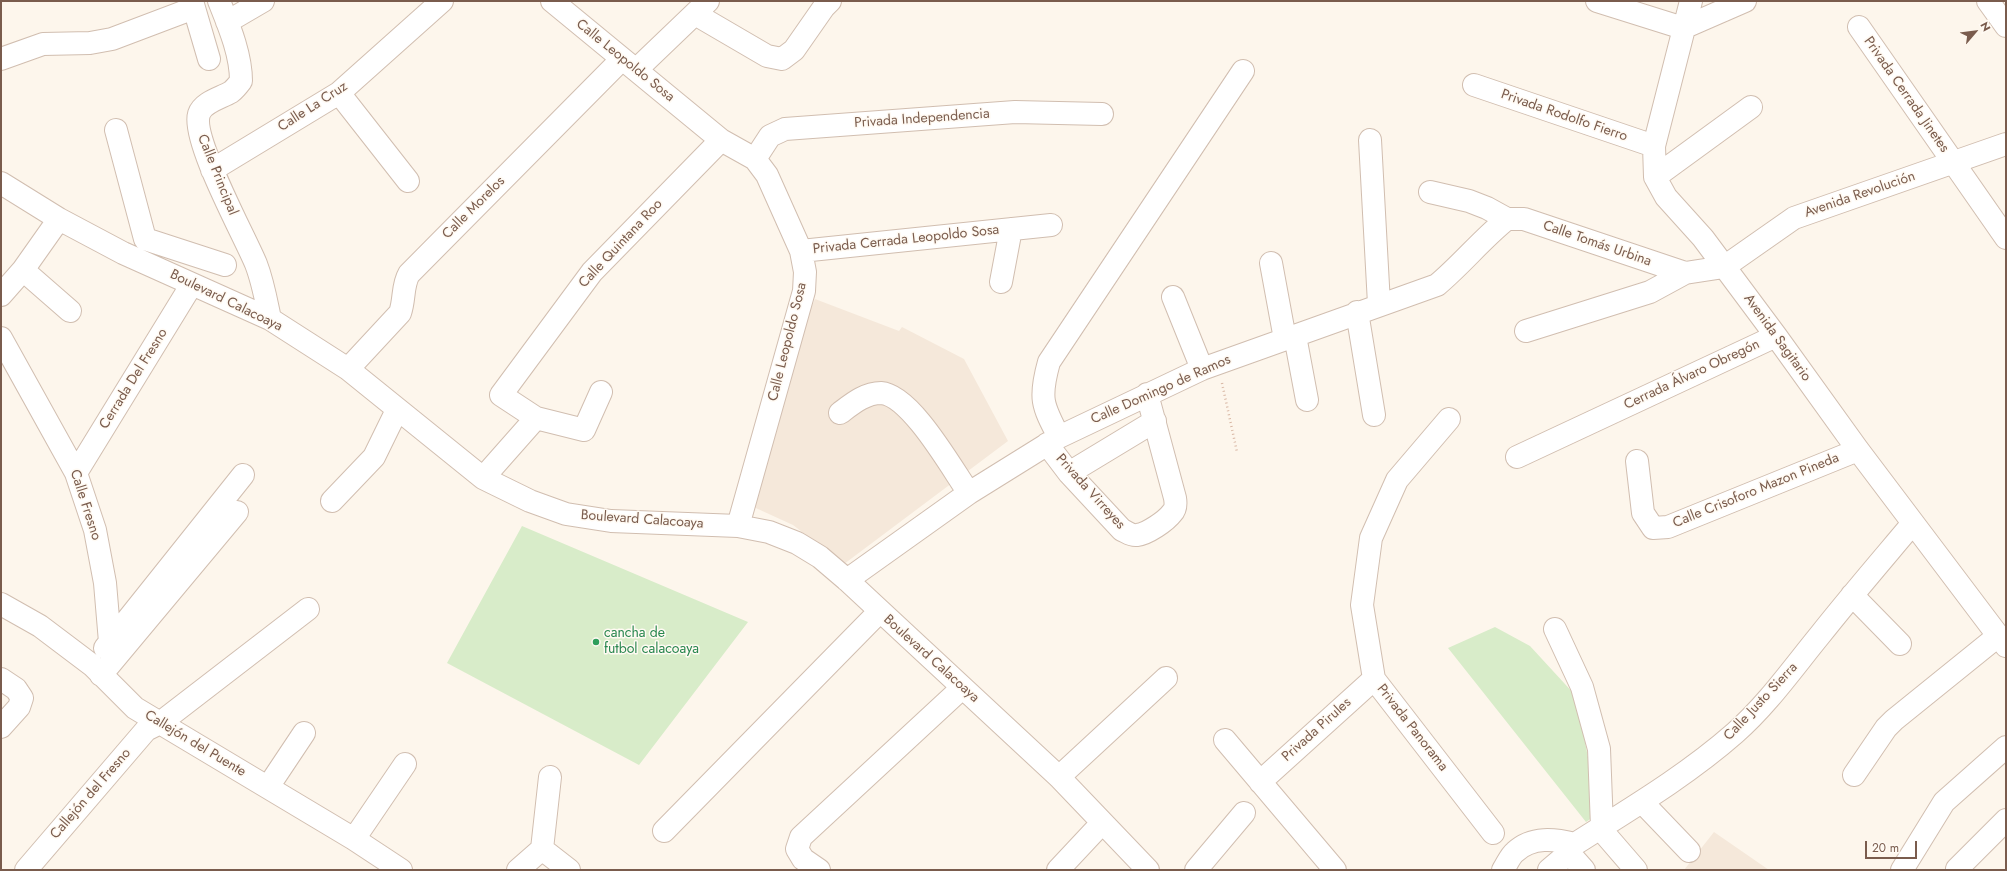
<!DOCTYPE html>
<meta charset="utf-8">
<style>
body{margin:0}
#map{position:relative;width:2007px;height:871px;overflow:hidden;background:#fdf6ec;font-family:Jost,sans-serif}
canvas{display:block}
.frame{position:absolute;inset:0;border:2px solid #7a5c4d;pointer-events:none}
.north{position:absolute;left:1955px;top:12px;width:40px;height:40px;-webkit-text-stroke:3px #fffaf3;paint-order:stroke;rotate:62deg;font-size:11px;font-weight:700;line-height:16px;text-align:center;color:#7a5c4d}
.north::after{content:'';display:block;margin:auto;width:14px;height:18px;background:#7a5c4d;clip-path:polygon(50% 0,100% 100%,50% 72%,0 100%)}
.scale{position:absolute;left:1865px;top:841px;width:52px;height:18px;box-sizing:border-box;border:2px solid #7a5c4d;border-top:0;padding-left:5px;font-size:12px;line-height:14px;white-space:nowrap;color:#7a5c4d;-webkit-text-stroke:3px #fffaf3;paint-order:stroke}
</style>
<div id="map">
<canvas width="2007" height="871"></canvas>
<div class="frame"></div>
<div class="north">N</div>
<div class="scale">20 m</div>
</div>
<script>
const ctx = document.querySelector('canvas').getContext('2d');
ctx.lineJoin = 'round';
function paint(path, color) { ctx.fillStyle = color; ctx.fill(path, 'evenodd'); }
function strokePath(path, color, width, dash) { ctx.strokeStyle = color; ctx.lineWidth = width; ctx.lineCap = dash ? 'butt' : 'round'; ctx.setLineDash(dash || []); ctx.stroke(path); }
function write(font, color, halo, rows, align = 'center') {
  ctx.font = font + ' Jost,sans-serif'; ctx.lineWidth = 3; ctx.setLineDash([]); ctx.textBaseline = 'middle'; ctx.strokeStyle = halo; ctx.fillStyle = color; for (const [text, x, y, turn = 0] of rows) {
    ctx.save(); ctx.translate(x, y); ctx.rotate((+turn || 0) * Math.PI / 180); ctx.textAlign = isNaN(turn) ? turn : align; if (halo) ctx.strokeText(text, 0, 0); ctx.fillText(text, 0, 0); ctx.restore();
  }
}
paint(new Path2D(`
 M815,299l84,32 3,-4 62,32 44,82 -164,123 -51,-39 -46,-21 52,-199 12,3z
 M1714,832l55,38h-85z`), '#f5e8da');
paint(new Path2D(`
 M522,526l226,96 -109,143 -192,-102z
 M1495,627l35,19 46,50 17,87 9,28 -16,11 -138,-174z`), '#d8ecc9');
const minor = new Path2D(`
 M192,1l17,58
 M219,1c10,25 22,53 22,80 -3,4 -6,8 -10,11 -10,6 -28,10 -32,22 -8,25 45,121 57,150 7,18 10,36 14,55
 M552,1l169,139 34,19 12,16 34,76 4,21 -1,19 -66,235
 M1597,1l86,27 62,-27
 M1691,1l-37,145 1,31 11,20 37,41 73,98 82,114 148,196
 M1988,1l18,25
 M695,14l72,42 15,3 12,-9 30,-43 6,-6
 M227,22l36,-21
 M1859,27l147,211
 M1,59l42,-15 47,-1 22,-4 82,-31
 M636,70l72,-69
 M1474,85l180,61
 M339,93l69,88
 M116,130l29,109 80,26
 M1370,140l9,164
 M755,159l15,-23 15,-7 230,-17 87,2
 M212,170l127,-77 103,-92
 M1655,177l96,-70
 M1,183l58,36 64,34 147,66 78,50 135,109 47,23 36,13 45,7 127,5 31,6 28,11 23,14 27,23 212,197 89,93
 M1430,192l39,9 18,7 20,11h17l161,54
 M801,251l250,-26
 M1271,263l14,76
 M23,270l47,41
 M1001,282l10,-53
 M1,295l22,-25 36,-51
 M1173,297l29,72
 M1357,312l17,103
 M1526,331l124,-39 35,-19 39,-6 70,-49 212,-74
 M1295,336l12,64
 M1,338l75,135 19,57 10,53 5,59
 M348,369l52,-56c5,-14 2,-27 9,-39l213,-215
 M601,392l-17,38 -48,-12 -35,-23 91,-123 129,-132
 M840,413c12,-9 25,-20 41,-20 30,2 71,76 88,100
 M1449,419l-52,61 -26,58 -9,67 12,74 119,154
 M1059,437c-17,-32 -20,-39 -10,-75l194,-291
 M1047,444l22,29 53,57c5,2 9,6 15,5 10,-1 29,-14 35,-22 4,-4 4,-9 3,-15l-28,-104
 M1517,457l259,-121
 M1637,461l6,52 10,15 15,-1 190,-77
 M76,473l116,-189
 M1069,473l86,-52
 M483,478l53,-60
 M332,501l42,-44 23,-47
 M847,580l122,-87 90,-56 143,-68 235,-84c25,-21 45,-46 70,-66
 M1852,595l48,49
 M1,604l39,22 53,40 42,42 219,131 47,31
 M1555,629l27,58 17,62 3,78 2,6 32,37
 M105,648l138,-173
 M101,675l136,-163
 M1,679l15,10 6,9 -3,9 -18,20
 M1225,740l110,130
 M1854,775l32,-47 8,-8 104,-84
 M1059,777l107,-99
 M1260,782l114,-103
 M268,787l36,-54
 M1642,802l47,49
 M664,831l215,-219
 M354,839l51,-75
 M542,849l27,21
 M1569,853l15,17
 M1957,869l49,-49
 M26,870l120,-140 14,-7 148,-114
 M518,870l24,-21 8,-72
 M819,870l-16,-11 -6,-10 4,-12 161,-149
 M1058,870l44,-47
 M1196,870l48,-57
 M1503,870c4,-6 7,-14 12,-18 17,-16 40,-13 60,-8
 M1549,870l20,-17 6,-9c55,-35 111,-68 160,-111 32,-28 58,-65 85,-98 30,-38 62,-75 93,-112
 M1902,870l42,-68 62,-55`);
strokePath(minor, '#d1beb0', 24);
strokePath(new Path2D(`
 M1222,383l15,69`), '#d9b8a5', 2.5, [1, 3]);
strokePath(minor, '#fff', 22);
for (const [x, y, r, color] of [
 [596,642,4,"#2e9e5b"]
]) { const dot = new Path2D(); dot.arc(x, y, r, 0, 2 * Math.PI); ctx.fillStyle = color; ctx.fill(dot); strokePath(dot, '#fffaf3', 1.5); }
write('14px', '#7a5c4d', '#fffaf3', [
 ["Calle Leopoldo Sosa",625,61,39],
 ["Privada Cerrada Jinetes",1906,95,55],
 ["Calle La Cruz",313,107,-33],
 ["Privada Rodolfo Fierro",1564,116,19],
 ["Privada Independencia",922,119,-4],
 ["Calle Principal",217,175,68],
 ["Avenida Revolución",1860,195,-19],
 ["Calle Morelos",474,208,-45],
 ["Privada Cerrada Leopoldo Sosa",906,240,-6],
 ["Calle Quintana Roo",621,244,-47],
 ["Calle Tomás Urbina",1597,244,19],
 ["Boulevard Calacoaya",226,301,26],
 ["Avenida Sagitario",1777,338,54],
 ["Calle Leopoldo Sosa",788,342,-76],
 ["Cerrada Álvaro Obregón",1692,375,-25],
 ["Cerrada Del Fresno",134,379,-58],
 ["Calle Domingo de Ramos",1161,390,-24],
 ["Calle Crisoforo Mazon Pineda",1756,491,-22],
 ["Privada Virreyes",1090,492,48],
 ["Calle Fresno",85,505,72],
 ["Boulevard Calacoaya",642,520,4],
 ["Boulevard Calacoaya",931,659,42],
 ["Calle Justo Sierra",1761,702,-47],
 ["Privada Panorama",1412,728,52],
 ["Privada Pirules",1317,730,-42],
 ["Callejón del Puente",195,744,31],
 ["Callejón del Fresno",91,794,-49]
]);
write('14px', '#27864d', '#fffaf3', [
 ["cancha de",604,634],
 ["futbol calacoaya",604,650]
], 'left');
</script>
